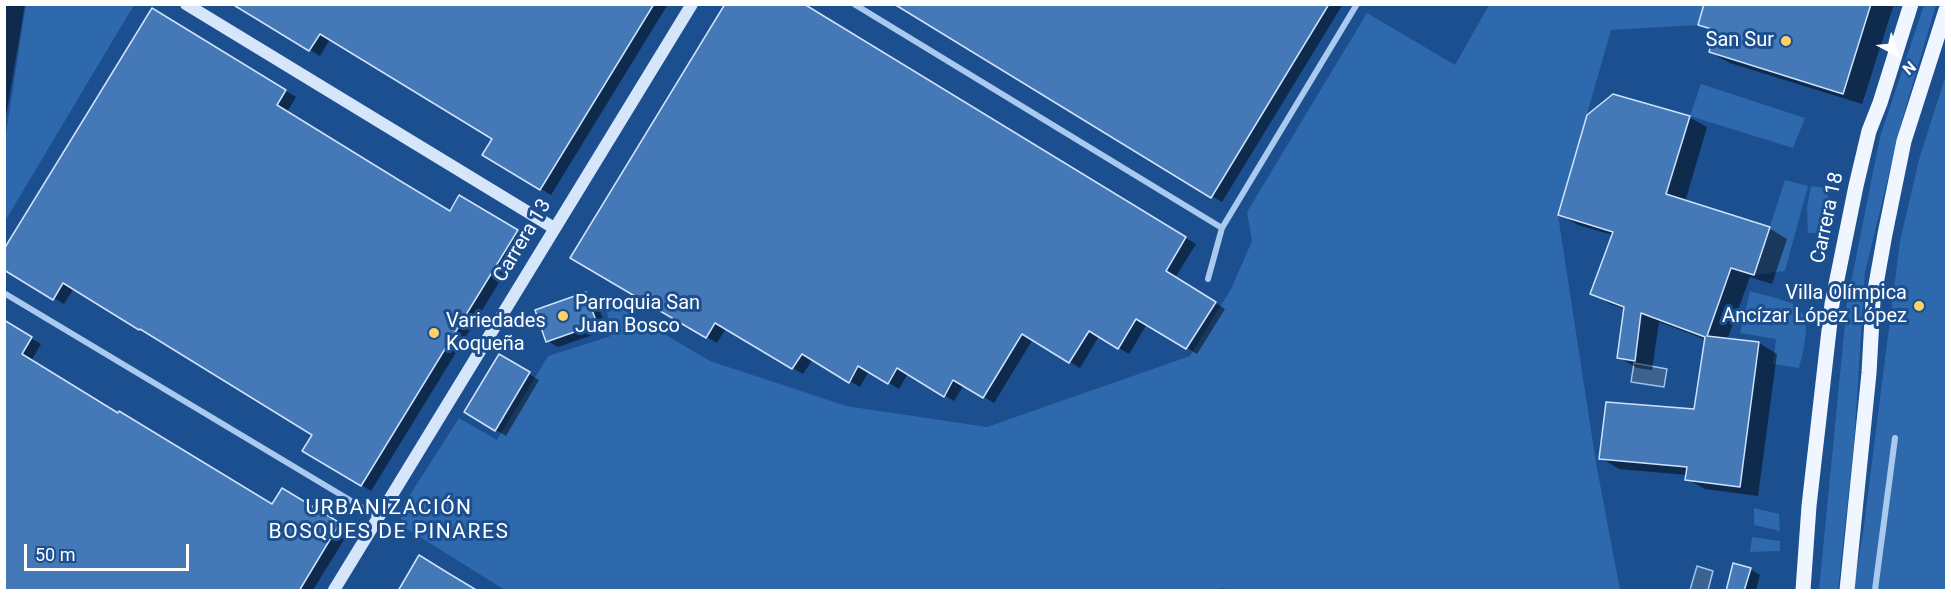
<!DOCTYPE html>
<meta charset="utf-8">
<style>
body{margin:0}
#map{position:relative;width:1951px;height:595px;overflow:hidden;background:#1b4f8f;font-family:Roboto,sans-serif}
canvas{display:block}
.frame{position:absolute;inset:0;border:6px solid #fff;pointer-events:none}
.north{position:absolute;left:1867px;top:24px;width:60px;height:60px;-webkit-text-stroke:4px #1b4f8f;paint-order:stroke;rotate:139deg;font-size:16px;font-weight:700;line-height:24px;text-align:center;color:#fff}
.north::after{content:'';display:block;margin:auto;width:21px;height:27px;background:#fff;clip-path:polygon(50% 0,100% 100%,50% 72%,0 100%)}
.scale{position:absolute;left:24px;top:544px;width:165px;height:27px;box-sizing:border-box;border:3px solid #fff;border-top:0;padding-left:8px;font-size:18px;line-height:21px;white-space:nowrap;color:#fff;-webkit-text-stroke:4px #1b4f8f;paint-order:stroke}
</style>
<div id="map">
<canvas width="1951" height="595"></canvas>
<div class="frame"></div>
<div class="north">N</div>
<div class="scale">50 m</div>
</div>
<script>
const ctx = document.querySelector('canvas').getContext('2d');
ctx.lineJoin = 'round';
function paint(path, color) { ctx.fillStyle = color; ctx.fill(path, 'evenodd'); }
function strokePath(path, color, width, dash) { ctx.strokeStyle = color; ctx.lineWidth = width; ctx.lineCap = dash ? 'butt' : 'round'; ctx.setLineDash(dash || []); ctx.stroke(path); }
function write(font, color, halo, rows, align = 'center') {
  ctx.font = font + ' Roboto,sans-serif'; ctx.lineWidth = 6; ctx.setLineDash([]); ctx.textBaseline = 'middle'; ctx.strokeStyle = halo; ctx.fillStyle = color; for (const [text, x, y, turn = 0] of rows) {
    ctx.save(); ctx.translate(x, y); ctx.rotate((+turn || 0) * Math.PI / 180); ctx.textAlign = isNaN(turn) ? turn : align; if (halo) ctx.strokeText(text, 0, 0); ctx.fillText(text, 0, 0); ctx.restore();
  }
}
paint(new Path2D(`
 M26,4l108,1 -129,216v-81z
 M1489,5h215l-6,20 -87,5 -53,185 38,248 24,127h-391l-6,-2 -6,2h-712l-101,-63 -5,-15 60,-94 38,22 51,-84 63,-20 -6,-37 105,62 136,45 141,21 203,-71 41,-67 21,-48 -5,-29 120,-199 88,52z
 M1924,5h12l-33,112 -38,155 -11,172 -16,146h-19l28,-287 33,-166z
 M1946,75v515h-93l10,-57 37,-292 20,-85z
 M1701,84l104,34 -12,30 -103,-32z
 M1785,180l23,6 -23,85 -31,4z
 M1811,186l17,2c1,17 -2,30 -10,45h-10l-1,-26z
 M1750,291c12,4 40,9 49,17 13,14 4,44 0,60l-26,-4 3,-25 -36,-6z
 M1754,508l25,6 1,17 -26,-6z
 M1752,537l28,4v10l-30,1z`), '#2e69ad');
const water = new Path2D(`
 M1634,363l33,6 -3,18 -33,-5z
 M1697,566l16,5 -5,19h-18z`);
paint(water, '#3c6290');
strokePath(water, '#9cc4f0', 1.5);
paint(new Path2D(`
 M4,4h21l-21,125z
 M235,4h433l-117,191 -67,-40 10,-16 -164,-100 -10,17z
 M895,4h448l-121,198z
 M1706,4h188l-32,100 -132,-41 -20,-11 6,-19 -16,-9z
 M153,10l143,87 -9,15 163,100 10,-15 67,40 -156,254 -67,-41 10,-16 -240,-146 -10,16 -60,-36z
 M893,58l303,186 -21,34 50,31 -28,45 -50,-30 -18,30 -30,-18 -19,32 -47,-29 -39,64 -30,-18 -10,16 -46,-28 -9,16 -30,-18 -9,16 -47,-28 -10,15 -77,-46 -9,15 -145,-86z
 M1689,117l18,10 -22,75 84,26 18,11 -15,45 -22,-7 -23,63 32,3 18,11 -19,142 -53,-7 -18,-10v-4l-68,-6 -18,-11 94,-47 12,-71 -48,-18 -7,48 -15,-2 -18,-11 6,-48 -15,-5 -18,-11 21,-58 -35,-10 -18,-11z
 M586,294l10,6 11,30 -49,17 -10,-6z
 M4,322l37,22 -10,17 88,54 154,91 10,-16 67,40 -37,60h-309z
 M499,356l40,24 -33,56 -40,-24z
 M1750,569l10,6 -4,15h-29z`), '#0007');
const building = new Path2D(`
 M232,4h422l-114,186 -58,-35 10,-16 -172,-105 -11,17z
 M725,4h79l382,233 -20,34 50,31 -30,47 -50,-30 -18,30 -29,-18 -20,32 -47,-29 -39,64 -30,-18 -9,17 -47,-29 -9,16 -30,-18 -9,17 -47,-29 -10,15 -77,-46 -9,15 -136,-80z
 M894,4h435l-118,194z
 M1704,4h167l-28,90 -134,-42 6,-22 -17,-5z
 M152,8l134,82 -9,15 125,77 48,29 9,-16 59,35 -157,256 -59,-35 10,-16 -172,-106 -1,1 -76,-47 -10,17 -49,-30v-21z
 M1613,94l77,22 -24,78 104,33 -16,48 -23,-7 -24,68 52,6 -19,145 -55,-7 2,-13 -88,-8 7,-57 88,7 11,-72 -64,-24 -6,48 -18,-3 7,-51 -34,-13 23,-62 -55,-17 29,-100z
 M586,292l11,32 -51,18 -11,-32z
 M4,320l28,17 -10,17 96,59 1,-2 153,93 10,-16 58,35 -41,68h-295z
 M499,354l31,18 -35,59 -31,-19z
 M419,555l29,18 30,18h-80z
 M1733,563l18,5 -7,23h-18z`);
paint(building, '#4478b7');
strokePath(building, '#cfe3fa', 1.5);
strokePath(new Path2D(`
 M854,4l368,224
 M1208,279l14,-51 135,-224
 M4,293l374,224
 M1875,590l20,-152`), '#a9c9ee', 6);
strokePath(new Path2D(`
 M186,4l368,224
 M334,590l358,-586`), '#d6e6fa', 12);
strokePath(new Path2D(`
 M1803,590l6,-84 23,-202 24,-118 13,-55 11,-28 31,-99
 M1847,590l22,-217 4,-72 12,-67 19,-93 42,-131`), '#f0f6ff', 15);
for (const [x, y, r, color] of [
 [1786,41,6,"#ffd166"],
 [1919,306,6,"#ffd166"],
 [563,316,6,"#ffd166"],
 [434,333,6,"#ffd166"]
]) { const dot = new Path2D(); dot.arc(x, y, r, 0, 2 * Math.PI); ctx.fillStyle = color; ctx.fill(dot); strokePath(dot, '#1b4f8f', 2); }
write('20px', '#fff', '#1b4f8f', [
 ["San Sur",1774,41],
 ["Villa Olímpica",1907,294],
 ["Ancízar López López",1907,317],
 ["Parroquia San",575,304,"left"],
 ["Juan Bosco",575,327,"left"],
 ["Variedades",446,322,"left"],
 ["Koqueña",446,345,"left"]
], 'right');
write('20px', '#fff', '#1b4f8f', [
 ["Carrera 18",1828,218,-78],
 ["Carrera 13",523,241,-59]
]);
ctx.letterSpacing = '1.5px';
write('21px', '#fff', '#1b4f8f', [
 ["URBANIZACIÓN",389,509],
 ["BOSQUES DE PINARES",389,533]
]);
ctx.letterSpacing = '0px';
</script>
